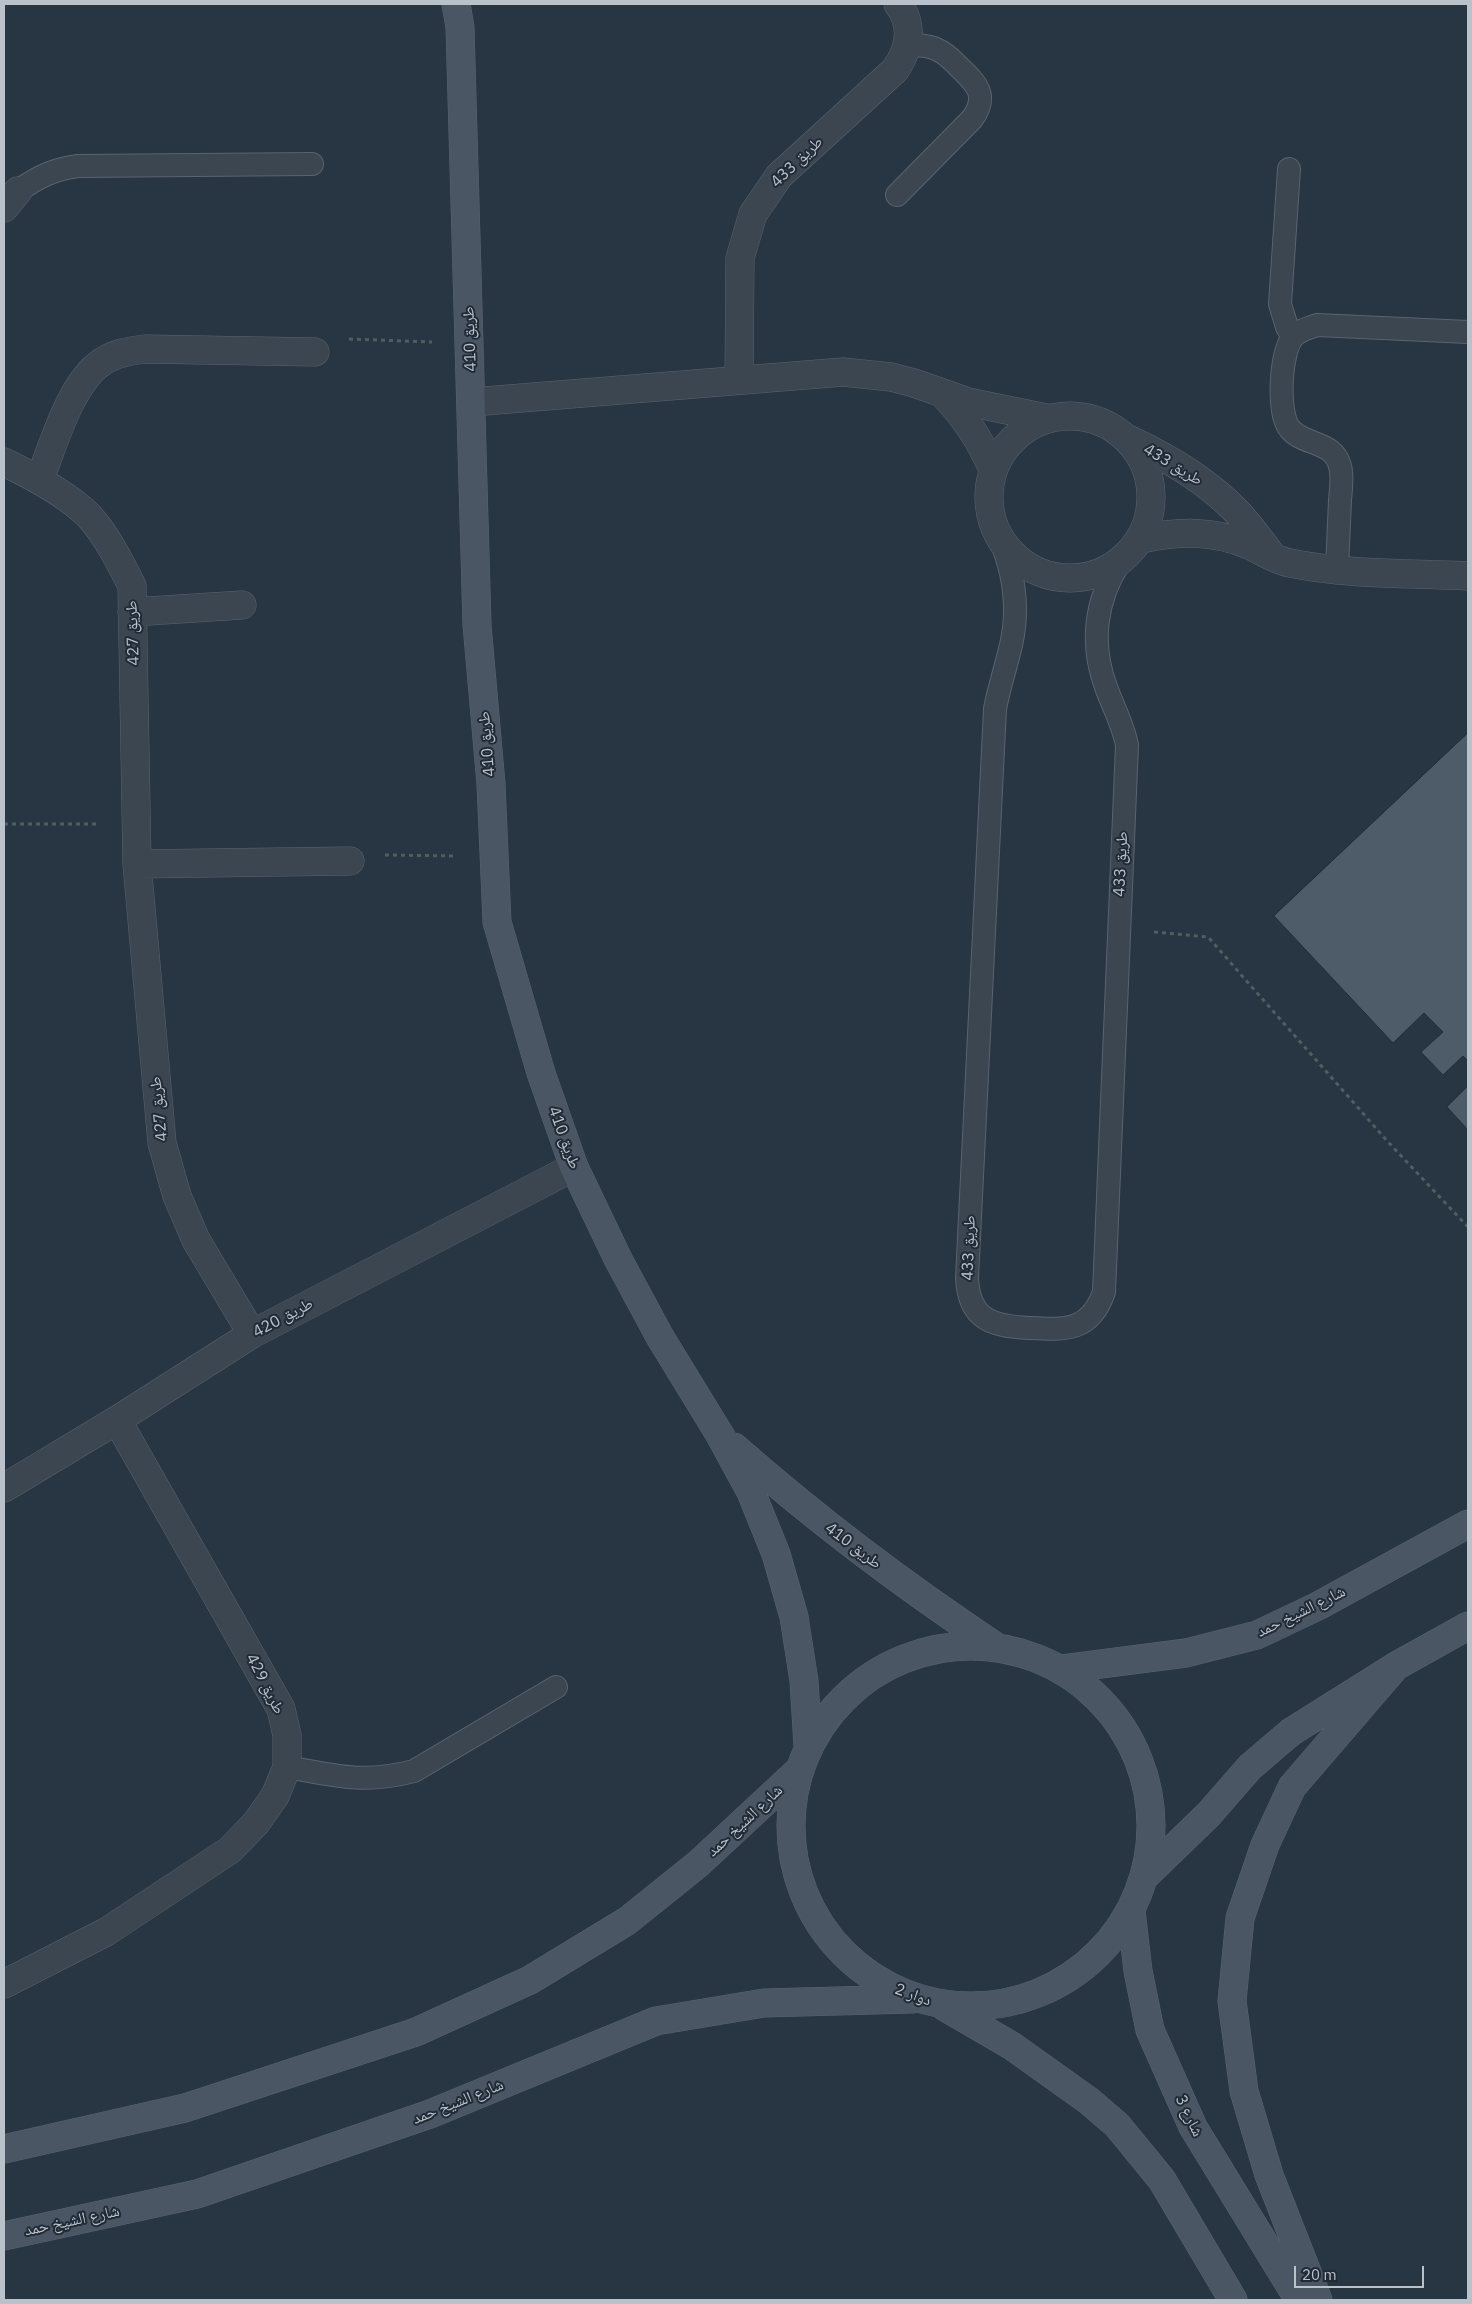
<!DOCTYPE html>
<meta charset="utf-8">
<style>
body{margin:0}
#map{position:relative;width:1472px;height:2304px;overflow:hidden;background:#283542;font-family:"IBM Plex Sans",sans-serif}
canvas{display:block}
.frame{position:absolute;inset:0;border:5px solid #b9c1cb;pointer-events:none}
.scale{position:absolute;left:1294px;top:2266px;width:130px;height:22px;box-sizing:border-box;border:2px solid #b9c1cb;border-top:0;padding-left:6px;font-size:15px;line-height:18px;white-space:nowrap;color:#b9c1cb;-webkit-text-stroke:4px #202b37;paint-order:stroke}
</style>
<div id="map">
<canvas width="1472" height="2304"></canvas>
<div class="frame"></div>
<div class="scale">20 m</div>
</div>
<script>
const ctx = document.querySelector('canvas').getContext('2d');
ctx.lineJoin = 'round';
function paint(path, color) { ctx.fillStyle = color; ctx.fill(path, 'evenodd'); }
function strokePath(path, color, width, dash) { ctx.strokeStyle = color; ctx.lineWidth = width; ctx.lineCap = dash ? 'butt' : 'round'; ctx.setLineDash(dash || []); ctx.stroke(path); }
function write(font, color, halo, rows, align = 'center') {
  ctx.font = font + ' "IBM Plex Sans","Noto Naskh Arabic",sans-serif'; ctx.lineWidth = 4; ctx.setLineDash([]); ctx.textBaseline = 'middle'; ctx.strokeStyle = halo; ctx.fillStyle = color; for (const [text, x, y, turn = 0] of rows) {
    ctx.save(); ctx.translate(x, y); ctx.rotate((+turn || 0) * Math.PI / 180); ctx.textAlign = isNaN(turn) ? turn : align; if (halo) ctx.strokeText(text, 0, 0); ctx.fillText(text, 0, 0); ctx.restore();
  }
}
const building = new Path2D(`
 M1468,733v328l-5,-5 -20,19 -22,-23 22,-20 -19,-19 -31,30 -119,-127z
 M1468,1086v44l-21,-23z`);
paint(building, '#4e5c6a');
strokePath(building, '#222d39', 1);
const lane = new Path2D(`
 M1289,169l-9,135 7,23 6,10
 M18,191c20,-14 36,-22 60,-25l234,-2
 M897,195l75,-76c17,-23 5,-35 -13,-52 -6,-6 -12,-13 -21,-17 -9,-5 -20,-5 -30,-4
 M999,536c15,36 21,71 12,109 -5,22 -12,42 -16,64l-28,569c2,42 25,48 62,50 36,2 61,4 75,-36l23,-547c-4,-21 -14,-38 -21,-58 -16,-43 -11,-87 14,-125
 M1337,569c1,-23 2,-46 3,-69 1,-11 3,-24 0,-34 -7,-26 -36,-20 -50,-37 -13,-15 -10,-77 3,-92 6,-7 16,-9 24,-12l151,7
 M287,1767c49,9 77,17 127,4l142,-84`);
const street = new Path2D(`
 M4,208l14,-17
 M739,380l1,-122 13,-44 26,-38 116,-106c15,-21 19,-45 3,-66
 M943,394c22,23 38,47 50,76
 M472,402l371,-30 48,5 23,6 54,19 78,16
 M989 497a81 81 0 1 1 162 0a81 81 0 1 1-162 0Z
 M1128,439c41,19 80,42 111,75 11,12 21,26 31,39
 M4,462c27,13 63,32 85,54 18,20 31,46 43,70l5,278 25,279 15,53 19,44 56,94
 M40,479c13,-34 31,-97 62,-117 13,-9 28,-11 43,-13l170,3
 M1141,539c38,-8 71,-9 108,6 14,6 25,15 41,18 58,12 119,10 178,13
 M132,612l110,-7
 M137,864l213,-3
 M4,1488l113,-68 135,-86 322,-167
 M4,1984l102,-52 124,-82 26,-27 19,-27 12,-29v-32l-6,-26 -164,-289`);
const secondary = new Path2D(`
 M456,4l4,23 17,598 14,159 6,138 44,151 33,94 44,92 42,78 60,98 31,57 25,62 18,63 10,64 4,65
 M734,1447c83,73 169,138 261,199
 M791 1826a180 180 0 1 1 360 0a180 180 0 1 1-360 0Z
 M1062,1669l124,-16 71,-18 61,-29 150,-82
 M1145,1876l64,-62 41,-47 41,-35 105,-66 72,-40
 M1131,1911l7,60 12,59 43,97 106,173
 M945,2007l67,39 77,55 28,24 45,55 71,120
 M4,2149l181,-41 231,-76 114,-52 97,-59 71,-57 100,-93
 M4,2236l193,-42 233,-80 226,-93 108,-18 148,-4
 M1318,2300l-49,-125 -25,-84 -12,-90 8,-83 25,-73 27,-58 104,-121`);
strokePath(lane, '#5a646f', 24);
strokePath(street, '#5a646f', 29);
strokePath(secondary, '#5a646f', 29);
strokePath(new Path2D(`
 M349,339l83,3
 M4,824h95
 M385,855l71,1
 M1154,932l54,5 181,206 79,84`), '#4a6061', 3, [4, 4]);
strokePath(lane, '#3c4651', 22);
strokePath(street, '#3c4651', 28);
strokePath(secondary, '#4a5664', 28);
write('16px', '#b9c1cb', '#202b37', [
 ["طريق 433",797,162,-44],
 ["طريق 410",470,339,-92],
 ["طريق 433",1173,465,31],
 ["طريق 427",133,633,-92],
 ["طريق 410",487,744,-95],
 ["طريق 433",1121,864,-87],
 ["طريق 427",159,1109,-96],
 ["طريق 410",564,1138,70],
 ["طريق 433",969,1248,-88],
 ["طريق 420",283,1318,-28],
 ["طريق 410",853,1546,37],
 ["شارع الشيخ حمد",1301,1612,-26],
 ["طريق 429",265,1684,63],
 ["شارع الشيخ حمد",745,1821,-43],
 ["دوار 2",913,1995,20],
 ["شارع الشيخ حمد",458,2102,-22],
 ["شارع 3",1189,2116,64],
 ["شارع الشيخ حمد",72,2221,-12]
]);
</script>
